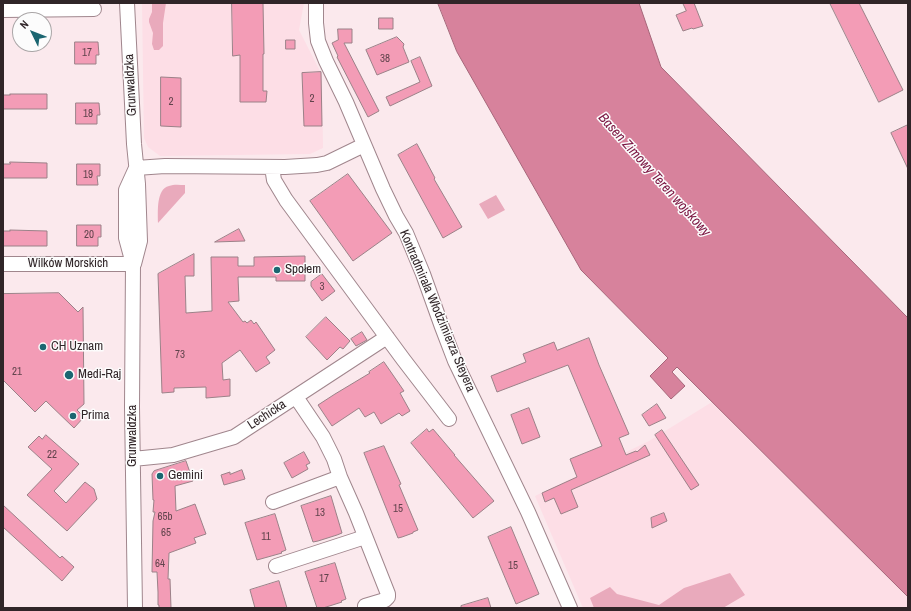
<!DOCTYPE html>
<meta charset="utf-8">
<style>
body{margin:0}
#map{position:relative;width:911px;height:611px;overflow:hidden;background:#fbe9ed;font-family:"Archivo Narrow",sans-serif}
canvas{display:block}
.frame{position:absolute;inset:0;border:4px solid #302528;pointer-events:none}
.north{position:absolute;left:12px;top:12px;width:40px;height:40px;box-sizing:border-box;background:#fcfcfc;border:1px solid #aaa6a7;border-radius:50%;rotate:313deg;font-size:11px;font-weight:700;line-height:16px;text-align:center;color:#302528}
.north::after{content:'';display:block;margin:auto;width:14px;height:18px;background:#1b6671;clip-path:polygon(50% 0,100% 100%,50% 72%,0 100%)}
</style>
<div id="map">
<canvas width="911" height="611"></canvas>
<div class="frame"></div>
<div class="north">N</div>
</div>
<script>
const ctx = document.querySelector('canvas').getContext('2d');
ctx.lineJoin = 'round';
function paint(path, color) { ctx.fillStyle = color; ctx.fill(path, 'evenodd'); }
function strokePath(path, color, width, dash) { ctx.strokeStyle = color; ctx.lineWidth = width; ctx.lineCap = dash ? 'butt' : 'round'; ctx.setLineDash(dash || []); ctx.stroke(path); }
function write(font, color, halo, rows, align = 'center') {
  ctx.font = font + ' "Archivo Narrow",sans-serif'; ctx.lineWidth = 3; ctx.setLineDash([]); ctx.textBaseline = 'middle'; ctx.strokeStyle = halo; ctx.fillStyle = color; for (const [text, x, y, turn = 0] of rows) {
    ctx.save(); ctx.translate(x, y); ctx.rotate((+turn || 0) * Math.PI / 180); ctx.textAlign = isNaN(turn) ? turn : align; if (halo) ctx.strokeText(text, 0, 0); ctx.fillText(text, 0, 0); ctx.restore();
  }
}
paint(new Path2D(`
 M142,3h162l-5,27 23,45 1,73 -13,6 -150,2 -12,-9 -4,-9z
 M712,402l196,195v11h-325l-48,-112 114,-55z`), '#fddee6');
paint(new Path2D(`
 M152,3h14l-3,20v23l-4,4h-5l-2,-6 1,-11 -4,-11v-3l3,-7z
 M185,185v8l-27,30c0,-11 -2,-34 11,-37 5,-2 11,-1 16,-1z
 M496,195l9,15 -17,9 -9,-15z
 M730,573l15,22 -22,13h-129l-4,-10 20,-11 7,7 42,11 25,-17z`), '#e9aabc');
const water = new Path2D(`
 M438,3h201l22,64 247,251v279l-231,-230 -5,5 13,14 -14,13 -21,-23 18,-18 -87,-88 -124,-218z`);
paint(water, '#d7829c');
strokePath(water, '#a56679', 1);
const building = new Path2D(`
 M232,3h31l1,51h-1v37h4l-1,11h-26v-47l-7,1z
 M683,3h11l9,23 -10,3 -1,-1 -9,3 -7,-16 10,-4z
 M830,3h29l44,87 -24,12z
 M379,18h14v11h-14z
 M338,29h14v14h-8l35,68 -11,6 -31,-60 1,-1 -6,-13 6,-3z
 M397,37l7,7 -1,3 6,15 -32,13 -11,-25z
 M286,40h9v9h-9z
 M75,42h23l1,13h-3v9h-21z
 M420,57l12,29 -42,20 -4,-9 34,-15 -9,-21z
 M321,72l1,54h-18l-2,-53z
 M161,77l20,1v49l-20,-1z
 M10,94h37v15h-44v-14h7z
 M76,103h23l1,12h-3v9h-21z
 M908,125v44l-17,-36z
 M417,144l18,34 -1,1 28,48 -19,11 -45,-83z
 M10,162l37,1v15h-44v-14h7z
 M77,164h23v12h-3l1,9h-21z
 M348,174l44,59 -39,28 -43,-60z
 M77,225h24v12h-3v9h-21z
 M239,229l6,12 -30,1z
 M10,230l37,1v15h-44v-15h7z
 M194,254v22h-9l1,37 26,-2 -1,-54h27v9h16v-9l51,-1v25h-29v-4h-38l1,24 -11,1 15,20 2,-1 2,2 4,-3 3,4 2,-2 19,28 -9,7 4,6 -14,9 -16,-22 -18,13 1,17 7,-1v17l-24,2v-11l-32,1v4l-12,1 -4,-119z
 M322,274l13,17 -13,10 -11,-15v-4z
 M59,293l19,19 5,-5 1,97 -7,6 7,7 -10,11 -28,-27 -11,11 -32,-32v-86z
 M326,317l24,24 -7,8 -3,-2 -13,13 -21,-23z
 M362,332l5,8 -11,6 -5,-7z
 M589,338l10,27 30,69 -10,4 7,17 10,-4 1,1 8,-7 5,10 -79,35 7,17 -17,7 -7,-16 -9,4 -3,-9 35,-16 -7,-18 32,-13 -34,-81 -71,27 -6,-16 35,-14 -3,-8 31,-12 3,8z
 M384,362l20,29 -4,2 10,18 -8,5 -3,-3 -18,11 -7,-12 -9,5 -6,-9 -27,18 -14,-21 17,-11 35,-21 -1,-1z
 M657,404l9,14 -17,8 -7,-11z
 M529,408l11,29 -18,7 -11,-29z
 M427,429l2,3 4,-3 22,26h-1l40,46 -21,17 -62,-75z
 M662,430l37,55 -8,5 -36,-55z
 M46,435l33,29 -25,27 12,12 19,-21 9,7 3,10 -30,32 -40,-36 25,-26 -24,-22 11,-11 3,3z
 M384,446l17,38 -2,1 19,45 -5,2v1l-11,4 -4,1 -34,-85z
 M304,452l6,11 -4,2 2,4 -16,9 -8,-15z
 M186,461l7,20 -18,5 1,25 19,-7 11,30 -12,4 2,5 -27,10 -1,26h2l1,29h-12v-3h-1v-13l-1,-20h-5l1,-51 2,-9h-2l1,-12h-1l-1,-26 2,-3z
 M242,470l3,9 -21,6 -3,-10 9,-3v2z
 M331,496l11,37 -5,2 -19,6 -5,1 -12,-36z
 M3,505l57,53 2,-2 12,11 -12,14 -59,-54z
 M664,513l3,8 -15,7 -1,-10z
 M275,514l11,36 -5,2 1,1 -25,7 -12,-37z
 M511,527l28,67 -23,10 -28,-67z
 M335,563l11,36 -5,2 1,1 -19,6h-6l-12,-36z
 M279,581l8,27h-32l-5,-18z
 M488,598l3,10h-30v-2z`);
paint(building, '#f39cb6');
strokePath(building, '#9b8188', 1);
const minor = new Path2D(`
 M127,3l7,141 4,40 2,57 -6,23
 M316,3v20l2,18 8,20 20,41 37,87 13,27 10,17 17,41 19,53 13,34 73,151 42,96
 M3,10l91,-1
 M272,167l2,13 12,20 117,159 46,60
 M136,168l29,-2 120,1 32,-2 10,-2 37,-18
 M3,264h130
 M296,397l27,40 11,22 6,18
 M133,459l40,-4 61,-18 153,-100
 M273,502l67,-25 16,36 32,81v3l-3,3 -20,6
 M276,566l89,-29
 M135,608l-3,-201 1,-143 -7,-26v-48l10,-22`);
strokePath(minor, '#a0868d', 16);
strokePath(minor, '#fff', 14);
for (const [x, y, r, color] of [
 [277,270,4,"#1b6671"],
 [43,347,4,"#1b6671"],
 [69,375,5,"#1b6671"],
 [73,416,4,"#1b6671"],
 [160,476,4,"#1b6671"]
]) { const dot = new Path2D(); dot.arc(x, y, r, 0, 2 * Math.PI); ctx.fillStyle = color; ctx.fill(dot); strokePath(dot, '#fcfcfc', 1.5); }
write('11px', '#61434c', null, [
 ["17",87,53],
 ["38",385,59],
 ["2",312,99],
 ["2",171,102],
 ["18",88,114],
 ["19",88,175],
 ["20",89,235],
 ["3",322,287],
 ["73",180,355],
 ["21",17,372],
 ["22",52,455],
 ["15",398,509],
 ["13",320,513],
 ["65b",165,517],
 ["65",166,533],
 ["11",266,537],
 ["64",160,564],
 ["15",513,566],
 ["17",324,579]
]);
write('13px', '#302528', '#fcfcfc', [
 ["Grunwaldzka",131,85,-93],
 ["Wilków Morskich",68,264],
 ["Kontradmirała Włodzimierza Steyera",437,311,67],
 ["Lechicka",267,415,-33],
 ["Grunwaldzka",133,436,-90]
]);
write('13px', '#302528', '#fcfcfc', [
 ["Społem",285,270],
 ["CH Uznam",51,347],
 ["Medi-Raj",78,375],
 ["Prima",81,416],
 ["Gemini",168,476]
], 'left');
write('italic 14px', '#7b1642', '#fcfcfc', [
 ["Basen Zimowy Teren wojskowy",654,175,48]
]);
</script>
